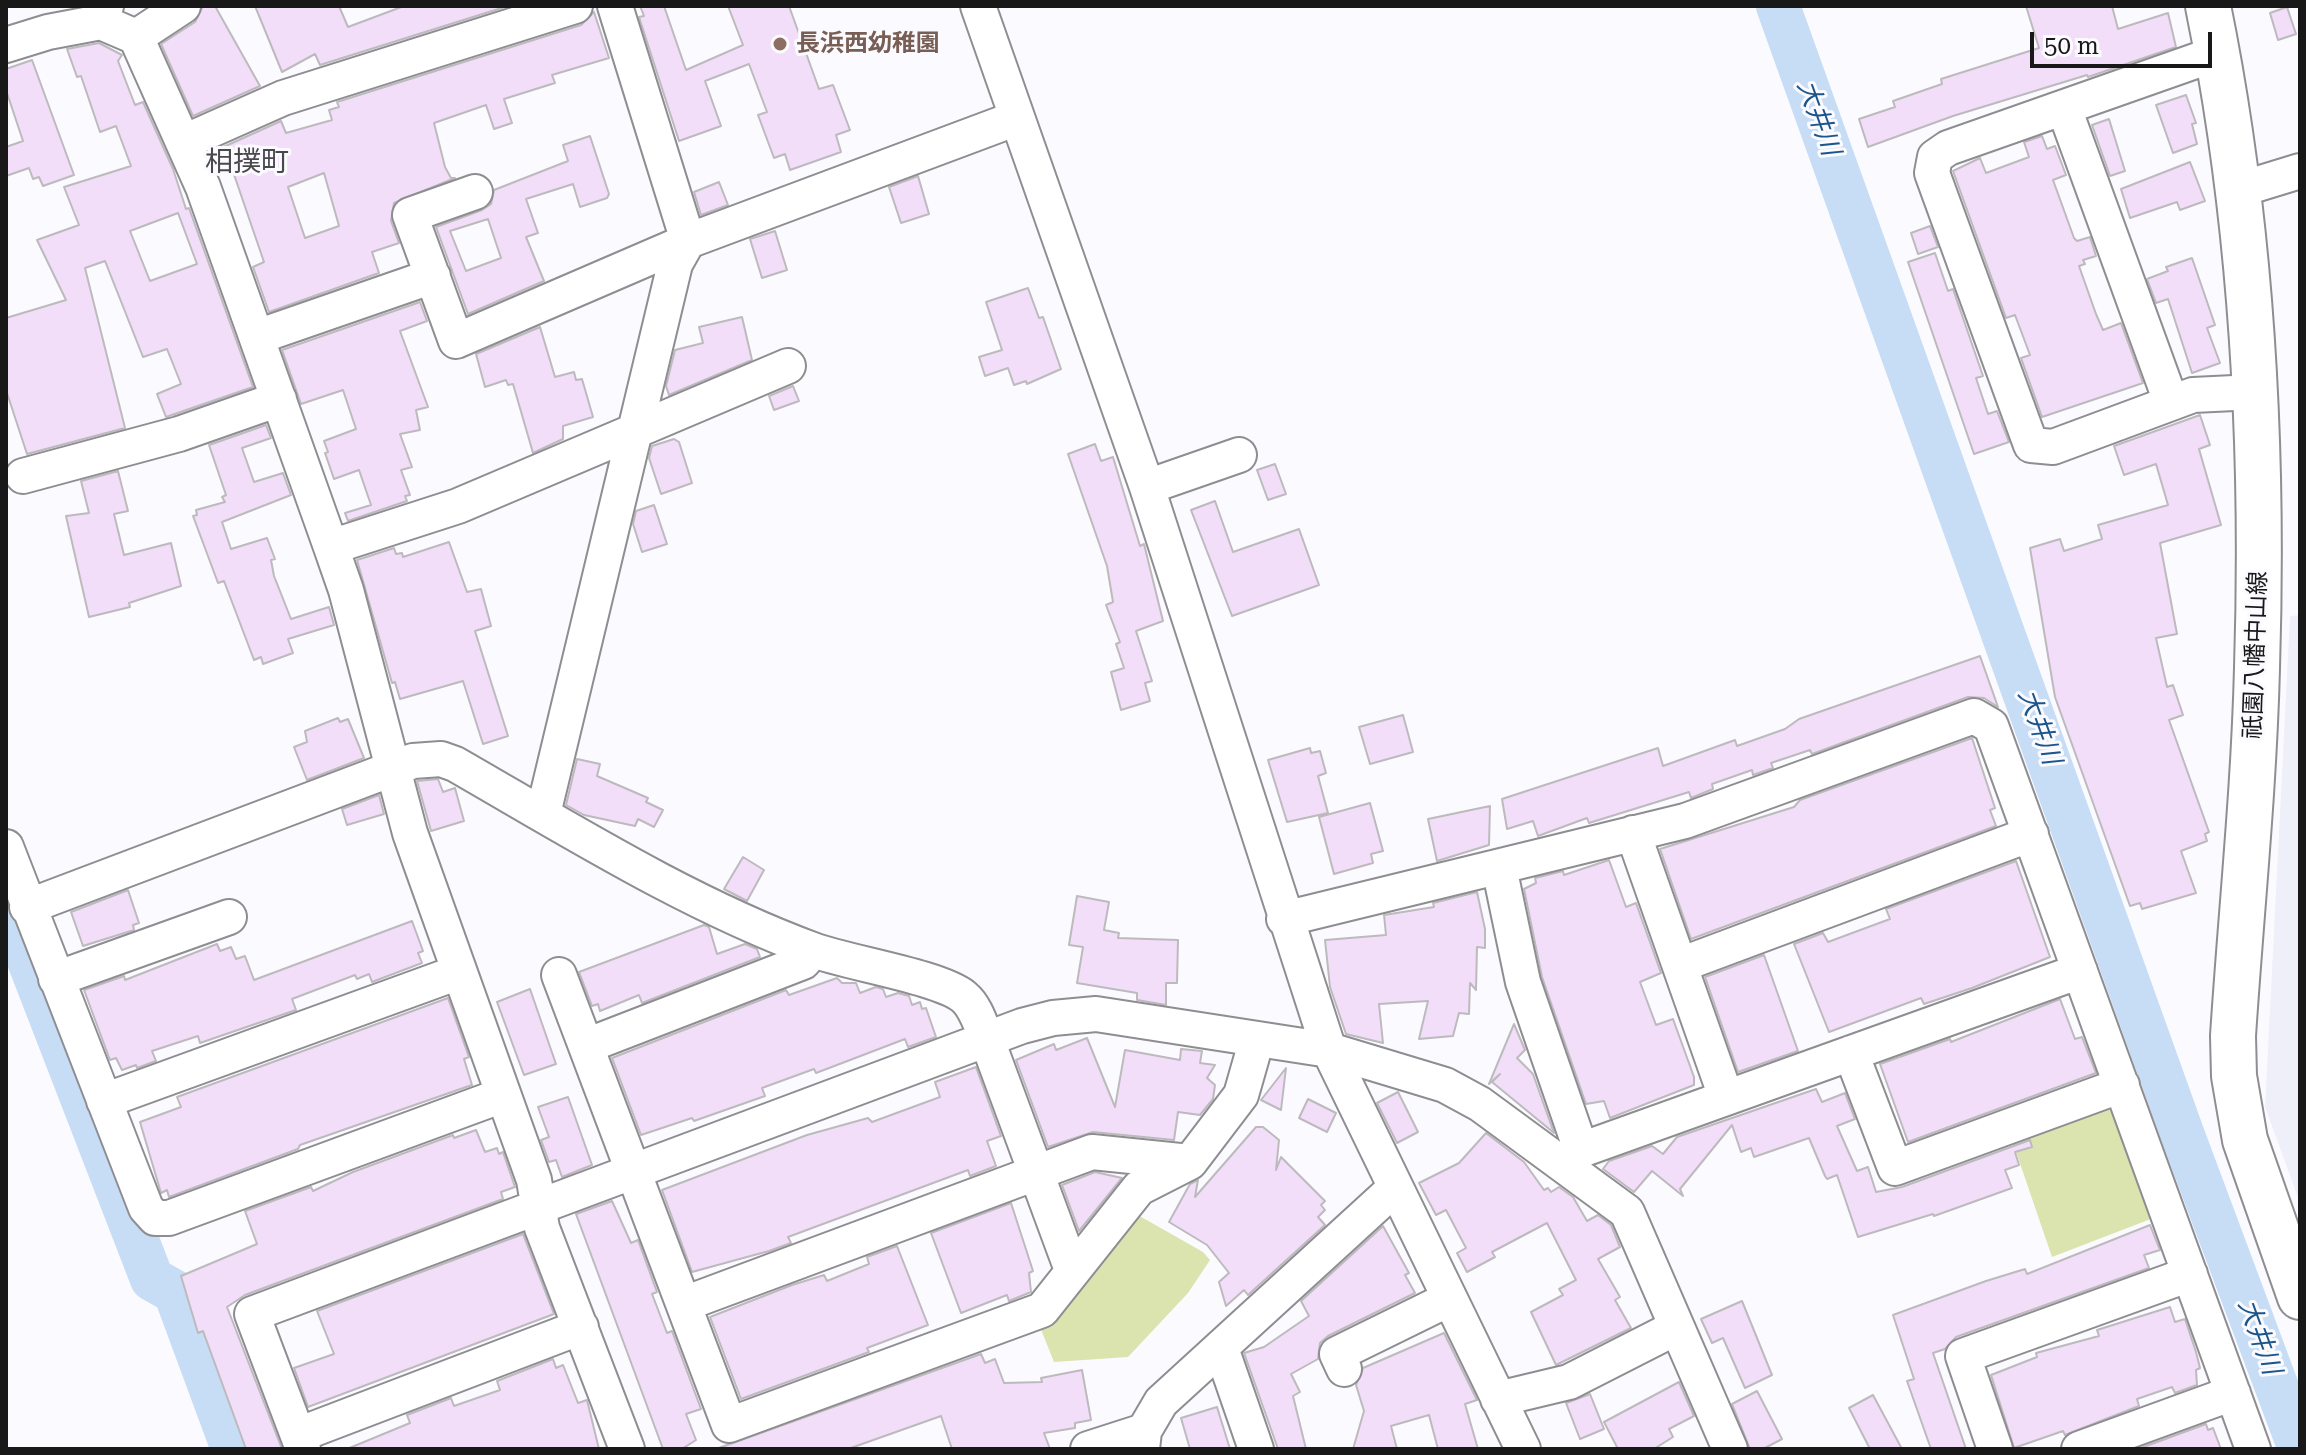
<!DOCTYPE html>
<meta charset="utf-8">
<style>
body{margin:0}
#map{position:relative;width:2306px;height:1455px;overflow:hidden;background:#fbfbff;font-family:"Roboto Serif",serif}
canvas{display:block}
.frame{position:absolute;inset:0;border:8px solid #181819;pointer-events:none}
.scale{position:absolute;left:2030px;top:32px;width:182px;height:36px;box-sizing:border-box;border:4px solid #181819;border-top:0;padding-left:10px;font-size:24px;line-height:28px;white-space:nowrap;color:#181819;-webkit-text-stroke:6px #fbfbff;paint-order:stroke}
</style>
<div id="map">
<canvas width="2306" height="1455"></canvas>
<div class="frame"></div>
<div class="scale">50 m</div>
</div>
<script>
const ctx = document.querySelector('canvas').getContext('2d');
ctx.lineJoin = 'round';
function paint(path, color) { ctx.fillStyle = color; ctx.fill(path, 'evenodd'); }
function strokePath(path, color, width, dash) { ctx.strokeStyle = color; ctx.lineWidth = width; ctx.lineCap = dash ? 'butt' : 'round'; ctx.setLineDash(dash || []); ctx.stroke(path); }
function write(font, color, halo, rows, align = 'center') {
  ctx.font = font + ' "Roboto Serif","Noto Sans JP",serif'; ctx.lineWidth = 6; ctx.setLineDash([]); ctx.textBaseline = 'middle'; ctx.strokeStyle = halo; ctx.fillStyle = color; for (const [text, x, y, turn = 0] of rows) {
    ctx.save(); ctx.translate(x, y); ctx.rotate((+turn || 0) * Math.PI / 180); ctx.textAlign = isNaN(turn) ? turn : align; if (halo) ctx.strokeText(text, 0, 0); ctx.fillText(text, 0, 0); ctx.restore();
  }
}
paint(new Path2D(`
 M2300,615v588l-35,-96 25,-491z`), '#efeffa');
paint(new Path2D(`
 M2102,1106l18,10 36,101 -104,40 -40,-117z
 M1129,1210l74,42 7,8 -22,33 -60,64 -74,5 -14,-35z`), '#dbe3af');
strokePath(new Path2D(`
 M1778,6l404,1127 118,316
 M14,922l138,357 23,13 58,157`), '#c6ddf5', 44);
const building = new Path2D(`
 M203,6h12l45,80 -67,30 -32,-72 34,-22z
 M255,6h84l9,21 56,-21h104l-188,59 -5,-11 -33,18z
 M640,6h24l22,64 57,-25 -15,-39h61l30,83 14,-4 17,45 -14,5 5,17 -51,18 -5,-16 -11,4 -16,-43 9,-3 -18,-48 -44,17 16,45 -42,15 -40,-124 5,-1z
 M2026,6h86l6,23 50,-16 8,34 -88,30 -1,-2 -134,41 -85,31 -9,-28 36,-12 -2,-6 49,-17 -1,-5 98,-31z
 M2287,7l9,27 -18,6 -8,-27z
 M594,12l15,46 -57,17 3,8 -51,16 8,24 -18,6 -8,-24 -52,18 11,44 6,11h4l-61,25 -3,18 8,22 -27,9 7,21 -110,39 -16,-45 11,-5 -35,-102 -14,6 -5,-13 71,-32 5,12 46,-13 -3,-10 10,-3 -2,-5 244,-77zM324,173l15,53 -34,12 -17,-51z
 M99,43l23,12 -4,6 17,44 8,-3 30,67 13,40 3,-1 64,179 -87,30 -9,-23 24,-10 -14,-35 -24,8 -38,-96 -20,7 40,160 -98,26 -21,-64v-72l60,-18 -29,-60 42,-15 -15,-38 67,-21 -15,-40 -16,6 -19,-56 -4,1 -10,-28zM178,213l19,51 -47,17 -20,-50z
 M32,60l42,115 -31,11 -4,-9 -6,2 -4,-11 -23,8v-29l17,-6 -17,-51v-21z
 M2186,95l10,28 -4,1 5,20 -24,9 -17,-48z
 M2109,119l16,52 -15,5 -18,-51z
 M590,136l19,58 -2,4 -27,9 -7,-23 -47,15 12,34 -12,4 18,44 -76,33 -32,-87 46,-17 9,-6 3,-14 74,-29 -5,-16zM488,219l13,39 -35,13 -16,-40z
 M2042,136l5,13 8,-3 11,29 -13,5 21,58 3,3 13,-4 6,19 -13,4 2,4 -6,2 17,48 7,16 18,-7 22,60 -101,34 -21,-59 9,-3 -15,-40 -9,3 -53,-147 27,-13 6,15 43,-16 -5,-15z
 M2190,162l15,39 -25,9 -3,-8 -47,16 -9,-29z
 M918,176l11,38 -28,9 -12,-36z
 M719,182l9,23 -27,10 -7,-23z
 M1930,226l8,21 -20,7 -7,-21z
 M775,231l12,39 -25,8 -12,-39z
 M1935,253l13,38 5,-2 30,87 -7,2 12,36 9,-3 12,31 -35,12 -66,-192z
 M2192,258l23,67 -8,3 13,35 -28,10 -24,-74 -12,4 -9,-24 21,-8 -2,-4z
 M1028,288l11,30 4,-1 18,52 -34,15 -1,-3 -12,4 -6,-17 -23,8 -6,-19 23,-7 -16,-48z
 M420,302l7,19 -27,10 28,76 -12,3 4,20 -20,4 12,33 -11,3 9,25 -5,1 2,5 -59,20 -3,-8 26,-8 -12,-35 -25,9 -9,-26 3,-1 -4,-11 32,-12 -13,-39 -42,14 -19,-54z
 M742,317l10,43 -83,35 -3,-9 9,-36 28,-7 -4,-16z
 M540,327l15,50 19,-5 2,8 6,-1 11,38 -30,9v13l-30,14 -20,-69 -5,1 -2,-5 -21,7 -9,-33z
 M793,386l6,15 -25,9 -5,-14z
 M2200,415l10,30 -11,4 22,76 -61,18 17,91 -21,4 11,49 6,-2 10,30 -14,5 40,112 -4,2 2,7 -26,10 15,42 -54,16 -2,-6 -10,3 -75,-209 -25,-149 30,-9 4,12 38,-12 -4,-14 70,-20 -12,-41 -32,11 -10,-29z
 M266,425l5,13 -29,10 12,34 29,-9 8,22 -69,27 9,27 36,-11 8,21 -4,1 3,16 17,43 38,-12 5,18 -46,14 5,14 -30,11 -2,-7 -7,3 -30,-79 -6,2 -25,-67 4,-1 -1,-5 29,-8 -3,-5 4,-2 -17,-50z
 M674,439l5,3 13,41 -31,11 -12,-36 3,-12z
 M1095,444l6,17 12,-4 27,89 4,-2 19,77 -27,10 16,50 -7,2 5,18 -29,9 -10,-38 13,-4 -8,-24 4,-2 -14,-37 7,-3 -6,-36 -39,-112z
 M1275,464l11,30 -18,6 -11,-30z
 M118,471l10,40 -14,3 10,41 47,-12 10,43 -52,17 1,4 -41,10 -23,-101 23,-3 -8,-32z
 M1215,501l18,51 66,-23 20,56 -87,31 -41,-106z
 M654,505l13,39 -25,8 -9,-28 3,-13z
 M449,542l18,50 14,-3 10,37 -16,5 33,105 -25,8 -20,-63 -63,18 -5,-17 -3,1 -35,-123 37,-12 2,6 6,-1 1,4z
 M1980,656l18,51 -14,-9 -16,-1 -156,57 -2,-4 -39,13 2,5 -20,7 -1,-5 -40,14 1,5 -22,9 -2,-6 -100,31 -2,-5 -49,18 -5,-15 -26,8 -5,-30 156,-51 5,18 72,-26 2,6 48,-17 14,-10z
 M1403,715l10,37 -43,12 -11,-37z
 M338,718l2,4 8,-3 16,39 -57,22 -13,-33 13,-5 -2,-11z
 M1972,738l23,70 -5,2 6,16 -305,113 -31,-90 134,-42 6,-7z
 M1310,748l1,5 9,-2 6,22 -8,3 10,37 -41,9 -19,-62z
 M577,759l23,5 -3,12 51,22 -2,4 17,8 -9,17 -16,-8 -3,7 -51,-11 -18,-10z
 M438,779l5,13 12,-4 9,33 -33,10 -14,-50z
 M379,795l5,19 -37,11 -5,-16z
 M1370,803l13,48 -12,3 2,9 -39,11 -15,-57z
 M1490,806l-1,39 -52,16 -9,-42z
 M743,857l21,13 -17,31 -23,-12z
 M1609,860l17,47 10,-4 25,70 -21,9 16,43 17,-6 21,58v8l-84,33 -6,-17 -18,3 -44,-127 -18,-88 12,-6 -1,-5 28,-7 1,4z
 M2016,861l34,96 -78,31 -48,16 -3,-6 -92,34 -35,-88 29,-11 5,9 62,-23 -4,-10z
 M128,890l11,33 -6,2 1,5 -51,16 -12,-34z
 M1477,892l8,37v19l-8,-1 -1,43 -6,-7 -1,31 -10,-1 -6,23 -34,3 9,-38 -49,3 4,39 -37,-9 -16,-47 -5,-47 61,-5 -2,-20 50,-8 -1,-4z
 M1077,896l32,6 -5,28 15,3 -1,5 60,2 -1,43h-11v22l-29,-5v-7l-60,-10 6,-36 -14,-2z
 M412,921l11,30 -5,2 4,10 -50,19 -3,-8 -12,5 -2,-4 -63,24 4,11 -96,33 -2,-7 -46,15 4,10 -19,7 -1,-3 -14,5 -6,-12 -6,2 -26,-70 40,-14 1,4 92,-36 3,7 11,-4 5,12 9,-3 9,24z
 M704,925l5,2 8,27 28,-10 12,5 3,8 -118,46 -3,-8 -39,16 -2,-7 -6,2 -13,-34z
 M1764,955l34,96 -60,21 -33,-95z
 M837,978l5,5h14l4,10 16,-6 7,2 3,8 12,-4 11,3 3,9 8,-3 2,7 4,-1 10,29 -28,10 -3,-8 -89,34 -2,-4 -52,19 3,8 -71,25 -2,-3 -51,17 -29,-77 174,-68 3,5z
 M530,989l26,75 -32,11 -27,-73z
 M448,998l21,59 -5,2 8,26 -172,60 -2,4 -129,48 -2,-7 -6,3 -21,-71 41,-15 -4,-10z
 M2060,999l15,40 7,-2 14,36 -188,69 -28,-78 70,-25 1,3z
 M1514,1024l11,26 -8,8 16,16 21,59 -62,-51 8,-8 -11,10z
 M1087,1038l28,69 10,-57 55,10 1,-11 21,2 -2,12 15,2 -8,13 8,7 -2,14 -13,16 -22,-3 -4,28 -81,-8 -45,15 -32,-87 38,-16 2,6z
 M976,1067l25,69 -14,5 9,25 -26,10 -2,-6 -180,67 3,6 -22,8 -77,21 -30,-82 145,-55 61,-17 4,4 68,-25 -5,-15z
 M1286,1068l-5,42 -20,-10z
 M1816,1089l6,13 23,-9 10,26 -18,7 20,45 11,-4 8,25 26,-5 128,-47 2,7 -17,5 4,13 -14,5 7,18 -78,28 -1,-2 -75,23 -21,-62 -10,4 -2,-3 -16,-38 -55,19 -3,-9 -10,4 -9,-27 -52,64 3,7 -31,-25 -18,21 -31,-23 6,-8 43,-15 11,8 14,-17z
 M1398,1092l20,40 -21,11 -20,-40z
 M568,1097l24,68 -30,12 -6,-17 -7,2 -8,-22 8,-3 -11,-30z
 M1308,1099l28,14 -9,19 -28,-14z
 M1256,1127h7l16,13 -3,30 5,-13 44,44 -4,4 4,5 -7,7 7,8 -77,70 -4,-5 -18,16 -7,-24 10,-9 -22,-28 -38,-23 21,-38 8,-4 -3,17z
 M476,1130l9,22 12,-4 2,6 4,-2 12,35 -14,5 2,7 -258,96 -18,12 55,142h-36l-43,-118 -5,2 -17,-57 76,-32 -12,-33 66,-24 2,4 40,-19 100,-37 1,3z
 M1486,1133l38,29 20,28 4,-2 3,4 8,-5 14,10 14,24 11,-6 13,10 9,22 -22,12 22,38 -5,3 16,28 -75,37 -25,-53 32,-17 -4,-6 17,-9 -29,-57 -55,29 3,5 -28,15 -10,-19 9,-5 -20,-38 -10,5 -17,-32 40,-20z
 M1095,1172l27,6 -43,53 -17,-46z
 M612,1201l19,42 7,-3 19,52 -5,2 15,39 5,-2 29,78 -15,5 10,26 -14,9h-19l-87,-235z
 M1011,1203l22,68 -4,2 2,19 -22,9 -2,-6 -46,18 -30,-80z
 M2150,1225l10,25 -16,5 5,13 -193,69 -11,12 -12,4 33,96h-35l-24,-68 7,-2 -21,-64 93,-34 39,-12 2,5z
 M1383,1226l26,47 -4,2 10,18 -87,43 -8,7 -2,16 -27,15 9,18 -7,4 13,53h-28l-34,-96 20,-6 45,-31 -8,-15z
 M523,1234l31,80 -246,93 -14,-39 40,-14 -17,-43z
 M897,1246l31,79 -61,23 2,4 -128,47 -31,-82 82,-32 32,-10 3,6 42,-17 -2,-7z
 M1742,1301l30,74 -27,13 -22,-50 -11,5 -11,-24z
 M2170,1307l5,15 10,-3 11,33 4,16 -4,2 1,15 -22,8 -3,-6 -35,12 2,7 -74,29 -2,-4 -49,17 -23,-73 46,-18 -1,-4 63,-17 -2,-6z
 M1444,1333l33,67 -12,4 13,45h-40l-9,-34 -38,11 6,23h-44l11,-38 -8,-26 7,-17z
 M981,1354l4,9 10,-4 9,24 38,-1 -1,-4 41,-8 9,50 -16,3v5l-31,5 6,16h-98l-11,-33 -93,33h-132z
 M553,1359l3,9 7,-3 15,38 9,-3 12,49h-252l63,-26 -3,-8 44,-17 3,8 46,-16 -3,-9z
 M1679,1382l15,34 -25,13 4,8 -19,12h-36l-14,-27z
 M1757,1391l25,48 -19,10h-13l-18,-45z
 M1590,1394l14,35 -24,10 -14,-36z
 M1873,1395l29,54h-32l-21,-41z
 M1217,1407l13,42h-40l-9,-31z
 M2206,1424l2,6 5,-2 8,21h-83z`);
paint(building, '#f2def8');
strokePath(building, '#bdbabd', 2);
const minor = new Path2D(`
 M106,6l-5,16 35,15 67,150 128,360 15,43 64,243 124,347 8,48 85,221
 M615,6l73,235 329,-123
 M978,6l169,481 182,563 194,399
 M136,37l47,-31
 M6,45l42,-13 53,-10
 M2218,53l-270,95 -13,9 -3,16 99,272 22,2 140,-52 62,-3
 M2064,108l107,294
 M184,142l99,-44 292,-92
 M2238,190l62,-19
 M475,192l-65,23 46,126 232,-100
 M257,337l176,-61
 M23,476l156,-42 100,-35
 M1147,487l92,-32
 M331,547l127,-41 330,-140
 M543,814l132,-550 13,-23
 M1633,833l93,264
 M6,847l140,361 9,10h14l334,-123
 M1499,867l24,115 58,168 499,-179
 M27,907l386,-146 28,-2 14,5c115,66 233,140 358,186 35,13 127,27 151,47 12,10 17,29 23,43l85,230
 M1284,919l401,-98 289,-105 17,10 262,723
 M1680,965l351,-131
 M559,975l170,450 313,-115 97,-122 51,-26
 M56,979l173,-62
 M586,1046l217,-84 10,-12
 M1851,1053l44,115 227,-83
 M104,1101l355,-129
 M684,1304l408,-152 98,10 51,-67 16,-56
 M1221,1348l35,101
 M1344,1369l-7,-15 112,-55
 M1498,1399l71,-17 108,-55
 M298,1435l283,-108
 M303,1449l-51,-135 770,-288 31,-8 43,-4 233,36 116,35 35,19 147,108 103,237
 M1088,1449l56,-18
 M1142,1449l2,-18 17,-29 234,-214
 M1995,1449l-32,-93 227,-82
 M2079,1449l154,-56`);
const major = new Path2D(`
 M2208,6c44,216 56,441 49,662 -3,122 -16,245 -24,368l1,40 11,64 55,157`);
strokePath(minor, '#8e8e92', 38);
strokePath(major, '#8e8e92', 48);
strokePath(minor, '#fff', 34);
strokePath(major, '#fff', 44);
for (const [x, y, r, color] of [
 [780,44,8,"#8d6e63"]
]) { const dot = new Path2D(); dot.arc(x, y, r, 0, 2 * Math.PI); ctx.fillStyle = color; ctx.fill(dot); strokePath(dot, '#fbfbff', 3); }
write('bold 24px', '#785e54', '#fbfbff', [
 ["長浜西幼稚園",796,44]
], 'left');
write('24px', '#181819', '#fbfbff', [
 ["祇園八幡中山線",2256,655,-88]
]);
write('italic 26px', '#1b558b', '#fbfbff', [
 ["大井川",1818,118,70],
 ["大井川",2039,727,70],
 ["大井川",2259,1337,70]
]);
write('28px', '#49494c', '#fbfbff', [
 ["相撲町",247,163]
]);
</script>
